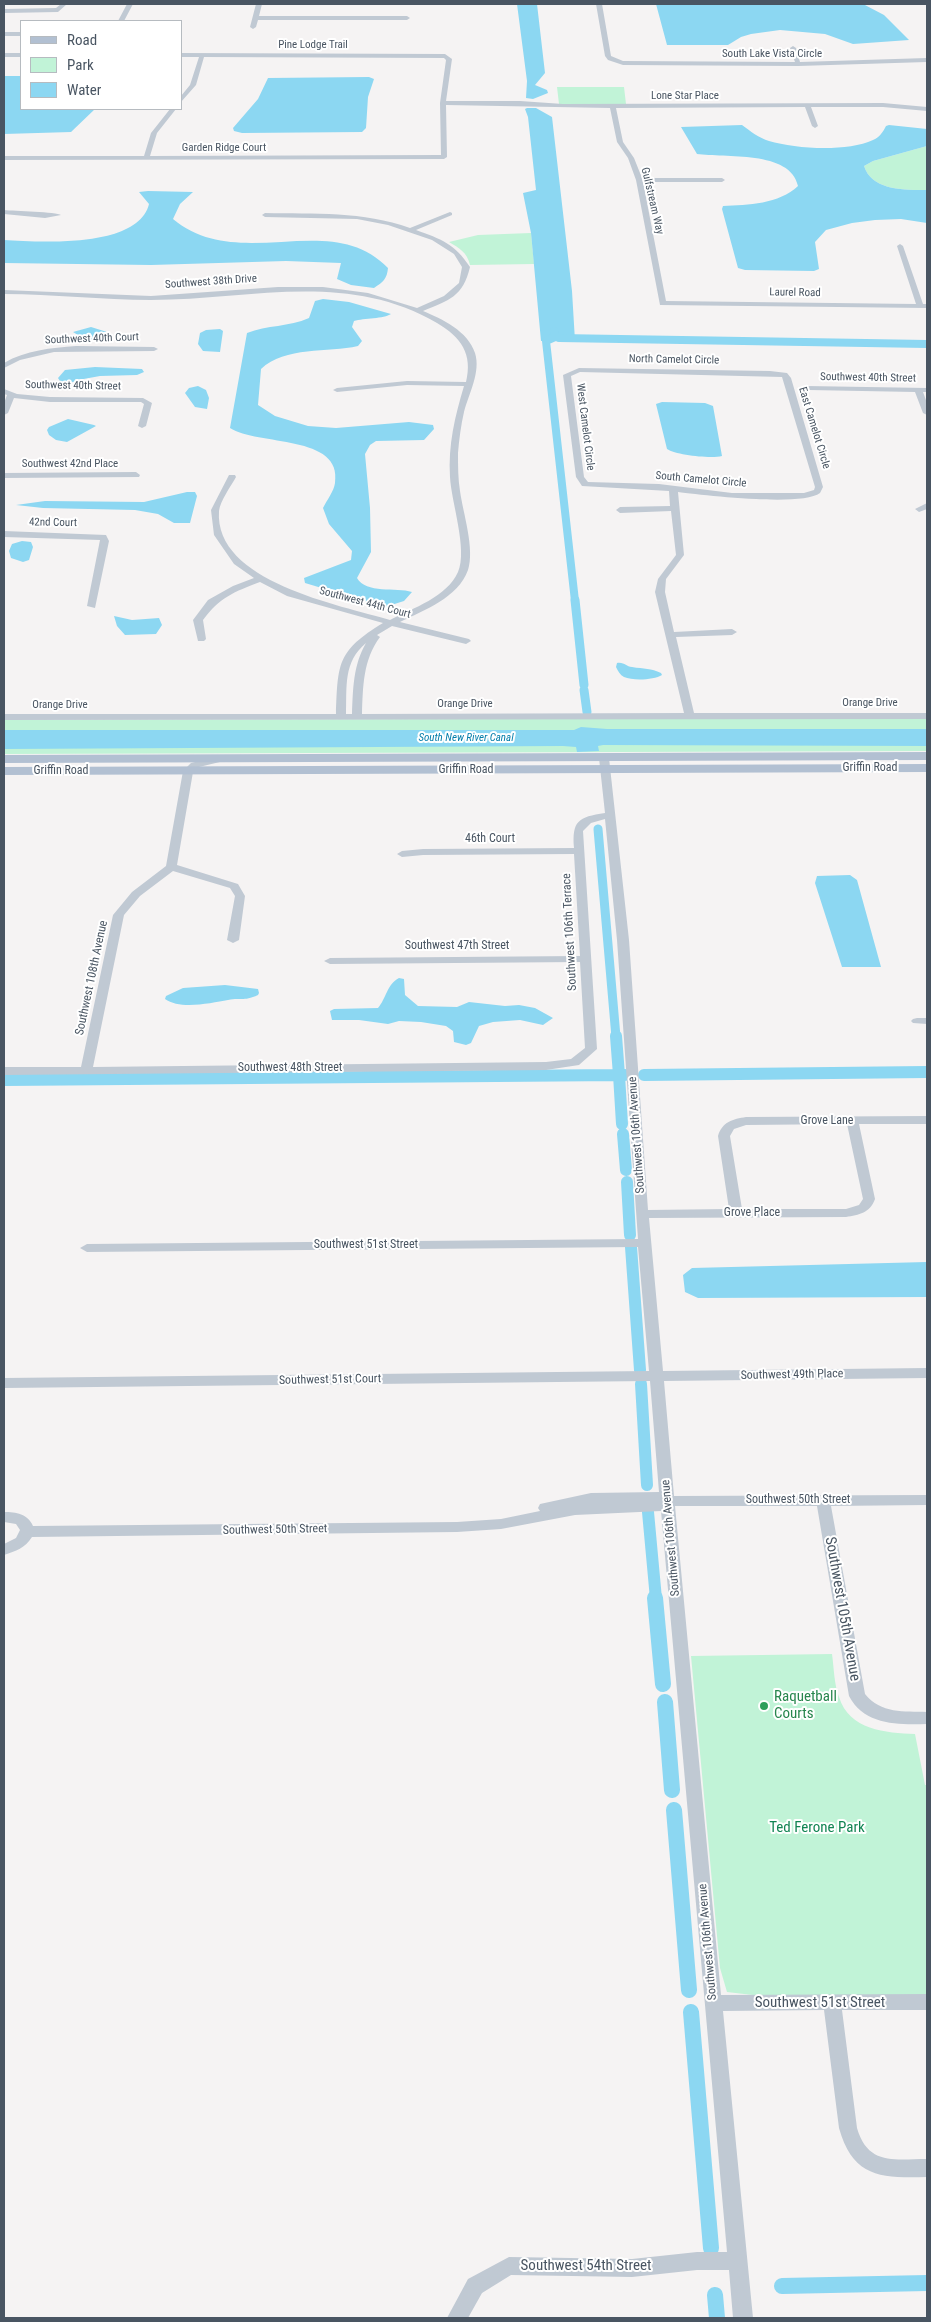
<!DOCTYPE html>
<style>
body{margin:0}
#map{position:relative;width:931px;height:2322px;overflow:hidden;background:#f5f3f3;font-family:"Roboto Condensed",sans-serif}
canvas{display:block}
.frame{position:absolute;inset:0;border:5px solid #495562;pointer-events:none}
.legend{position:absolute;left:20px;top:20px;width:162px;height:90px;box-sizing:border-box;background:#fff;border:1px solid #b6bbc0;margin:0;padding:6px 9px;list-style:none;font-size:15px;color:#495562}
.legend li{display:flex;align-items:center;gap:10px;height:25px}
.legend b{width:25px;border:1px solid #b6bbc0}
</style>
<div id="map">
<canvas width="931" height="2322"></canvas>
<div class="frame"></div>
<ul class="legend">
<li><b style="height:6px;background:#b2c0d2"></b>Road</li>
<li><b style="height:14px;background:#c1f3d7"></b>Park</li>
<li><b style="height:14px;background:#8cd7f2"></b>Water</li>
</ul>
</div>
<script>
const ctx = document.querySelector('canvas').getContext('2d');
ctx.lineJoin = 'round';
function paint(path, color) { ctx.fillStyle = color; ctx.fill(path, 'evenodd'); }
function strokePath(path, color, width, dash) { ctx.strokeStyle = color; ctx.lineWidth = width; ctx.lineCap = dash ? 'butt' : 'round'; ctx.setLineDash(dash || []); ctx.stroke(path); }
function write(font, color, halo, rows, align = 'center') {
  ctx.font = font + ' "Roboto Condensed",sans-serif'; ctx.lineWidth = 4; ctx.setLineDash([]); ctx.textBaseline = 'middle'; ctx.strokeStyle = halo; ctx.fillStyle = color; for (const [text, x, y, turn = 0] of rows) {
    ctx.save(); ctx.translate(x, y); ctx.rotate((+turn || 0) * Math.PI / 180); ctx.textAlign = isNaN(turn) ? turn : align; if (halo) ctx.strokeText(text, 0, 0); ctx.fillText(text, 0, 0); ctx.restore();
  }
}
paint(new Path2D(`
 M557,87h67l2,17h-67z
 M927,146v44c-22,0 -55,1 -63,-24l9,-5z
 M531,233l3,31 -64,1c-3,-13 -11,-17 -21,-23l29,-7z
 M927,718v33l-923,3v-34z
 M832,1654c2,14 2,30 7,43 10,33 47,36 76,37l10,51h2v211h-166l-34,-4 -7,-24 -29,-312z`), '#c1f3d7');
paint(new Path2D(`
 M269,4h151l-145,1z
 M517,4h20l8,69 -10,12 12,5 1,3 -15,6 -7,-1 1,-17z
 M656,4h207l21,11 25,25 -56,4 -28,-10 -45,-4 -29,4 -10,3 -13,8h-61z
 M4,76h17v33h74l-24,23 -67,2z
 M369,77l5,2 -6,18 -2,31 -4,4 -120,1 -8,-2 -1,-3 25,-29 10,-21z
 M527,108h9l16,9 20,174 3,50h-34l-10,-108 -8,-40 13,-3 -8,-73 -3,-8z
 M742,125c8,6 17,13 27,16 27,8 78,11 104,-1 6,-2 10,-8 13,-14l3,-1 38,4v17l-54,15 -9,5c8,25 41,24 63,24v33l-26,-4 -26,1 -23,3 -26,7 -11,12 4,27 -5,2 -69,-1 -7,-2 -16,-59 1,-3c25,-1 56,-2 75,-20 -7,-36 -74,-28 -101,-32l-16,-27z
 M148,191l45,1 -13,12 -7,15c66,55 158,-11 215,49 -1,11 -5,14 -14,20l-23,-3 -14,-6 4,-16 -55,-2 -135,4 -147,-2v-23c35,2 134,9 145,-36l-10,-12z
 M323,299l26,3 42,12c-7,5 -27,4 -37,7l-2,6 10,14 -4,5c-30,7 -73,0 -97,23l-3,36 17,11 33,10 28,2 73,-6 24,3 1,4 -10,11 -48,1 -6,4 -5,9 5,54 1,44 -14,26c9,16 39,9 55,14l-8,9 -19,6 -80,-24 -1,-5 47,-18 1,-9 -23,-27 -6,-16c4,-8 11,-17 12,-25 8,-49 -78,-37 -105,-55l17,-95c20,-8 42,-6 62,-15l6,-17z
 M91,327l16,5c-15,13 -19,9 -34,0z
 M220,329l3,2 -3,21 -17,-1 -5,-7 2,-11 6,-3z
 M95,367l47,2 2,3 -7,3 -37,1 -22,4 -15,6 -5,-8 7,-8z
 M198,386l8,4 3,8 -2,11 -12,-2 -10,-14 4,-5z
 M662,402l43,1 8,3 9,50c-11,3 -46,-1 -55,-7l-11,-45z
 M68,419l26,6 2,1 -29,16 -11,-2 -7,-5 -2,-5 2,-3z
 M187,492h8l2,4 -7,27h-16l-16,-9 -23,-4 -92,-2 -27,-3 29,-4 99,1z
 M22,541l9,1 2,5 -4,13 -6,2 -12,-4 -2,-7 3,-7z
 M114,616l18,4 27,-2 3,7 -6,9 -31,1 -8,-9z
 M617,663c8,-1 9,4 15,4 12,2 19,1 29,6l1,2c-8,5 -29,6 -38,2 -4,-2 -6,-6 -8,-10z
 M581,727l26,2h320v17l-324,-1 -5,1 1,5 -22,1 -1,-5 -13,-1 -559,3v-19h570z
 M850,875l7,5 24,87h-39l-27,-84 2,-7z
 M399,978l5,1 1,16 13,11 39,1 12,-5 36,4 14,-1 16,3 18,10 -10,7 -23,-5 -27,2 -14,4 -8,17 -5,2 -12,-3 -1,-11 -7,-5 -25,-4 -22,-1 -11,3 -29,-4h-27l-2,-9 4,-2 44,-1c8,-9 9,-24 21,-30z
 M225,985l33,4 1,4 -1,2c-15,7 -18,2 -30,5 -17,3 -48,10 -63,-1l1,-3 17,-8z
 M927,1262v35l-229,1 -13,-6 -2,-17 9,-7z`), '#8cd7f2');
strokePath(new Path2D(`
 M554,331l1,6 -9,4 29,260
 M559,338l368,6`), '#8cd7f2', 8);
strokePath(new Path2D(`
 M575,600l9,85
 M584,690l3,22
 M598,829l18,208`), '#8cd7f2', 9);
strokePath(new Path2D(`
 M644,1075l283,-3
 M4,1080l615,-5 -3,-39
 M622,1124l-3,-49h6
 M623,1134l3,36
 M627,1182l3,53
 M631,1247l9,123
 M641,1384l6,101
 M648,1512l8,87`), '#8cd7f2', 12);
strokePath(new Path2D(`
 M655,1598l8,86
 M665,1702l7,88
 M674,1810l15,180
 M691,2012l20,236
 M782,2286l145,-3
 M715,2295l2,23`), '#8cd7f2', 16);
paint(new Path2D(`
 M61,4h6l-9,8 -54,1v-4l52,-1z
 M127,4h6l-9,17h-6z
 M256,4h6l-3,12h148l3,2 -3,2h-149l-2,7 -3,2 -3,-2z
 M596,4h6l9,52 12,5 172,1 -5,-14 3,-2 3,2 4,14 127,-4v4l-129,4 -175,-1 -15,-5 -3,-4z
 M4,32h17v4h-17z
 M4,53h17v4h-17z
 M181,53l264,1 7,5 -6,42h74l43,3 320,-1 44,4v4l-44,-4h-72l7,19 -3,2 -3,-2 -7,-19 -189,1 7,34 11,16 8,20h80l3,2 -3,2h-79l23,119 250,3 -19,-58 3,-2 3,2 20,58h4v4l-267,-3 -24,-125 -8,-22 -11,-16 -7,-34 -164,-3 1,52 -3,2 -440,1v-4h140l7,-23 19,-24h6l-19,24 -7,23 291,-1 -1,-52 6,-43 -2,-2 -240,-1 -8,28 -15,17v-6l9,-11 9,-28h-18z
 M4,210c10,1 53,2 57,5l-16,3 -41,-4z
 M450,212l2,1v2l-36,15c25,9 39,14 54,37 -7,30 -21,33 -47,44 19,8 45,20 52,42 6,19 -6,40 -11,59 -3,13 -5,28 -6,41 0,13 0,26 2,38 3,22 15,58 8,79 -10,28 -44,40 -68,52l69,17 2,2 -5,3 -74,-18 -15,9 3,2c-17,23 -17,49 -18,77l322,-1 -29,-121 3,-13 18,-24 -5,-44 -51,2 -4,-3 4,-3 50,-1 -1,-15 -87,-5 -6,-9 -13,-102 16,-7 191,3 17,2 4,5 32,109 -3,6c-18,14 -117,2 -142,-1l6,63 -18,24 -1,13 9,40 58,-3 5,3 -5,3 -56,2 18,76h233v6l-923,1v-6h332c2,-51 1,-63 47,-91l-96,-27 -27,-14c-26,10 -40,15 -57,38l3,19 -2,2h-6l-5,-21 15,-20 25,-14 21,-8 -20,-14 -20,-29 -3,-25 18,-35h6l1,2c-5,9 -16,24 -17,34 -5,71 121,94 171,109 23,-12 57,-23 68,-48 10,-22 -7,-71 -8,-95 -2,-32 5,-61 14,-91l-57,-1 -70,7 -4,-2 4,-2 70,-7 59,1c7,-28 -5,-45 -29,-59 -91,-53 -188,-23 -286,-23 -49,0 -98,-6 -147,-6v-4l147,6 127,-9h45l45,6 49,15 27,-12 15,-13 3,-16 -8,-13 -22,-14 -44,-15 -31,-6 -92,-2 -3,-2 3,-2c49,1 98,-2 145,15zM580,372l202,5 33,110 -1,3 -10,3h-72l-73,-9 -71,-2 -4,-5 -13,-101zM366,643c-13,22 -13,47 -14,71h-6c1,-27 -3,-52 20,-71z
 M76,346l78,1 4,2 -4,2 -100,1 -34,8 -16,8v-5c22,-13 47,-15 72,-17z
 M806,386l121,2v4h-4l4,11v12l-4,-2 -8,-21 -106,-2h-3z
 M4,389l13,5 33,3 93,1 9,5 -6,23 -4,2 -4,-2 6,-22 -3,-2h-91l-36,-4 -6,15 -4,2v-12l3,-8 -3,-1z
 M136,472l4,3 -1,2 -135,1v-5z
 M927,503v6l-8,3 -4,-3z
 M4,531l102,4 3,6 -14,67 -8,-2 13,-66 -96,-3z
 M604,755l5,3 20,182 19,270 81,-1 -11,-73c4,-14 15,-17 28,-19l181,-1v8h-68l16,75c-5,14 -16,16 -29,18l-197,1 14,153 264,-3v10l-263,3 10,115 253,-1v10l-96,1 34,188c16,20 39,17 62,18v12c-29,1 -63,1 -78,-28l-32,-190h-142l46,489 206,-1v16h-85l15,118c11,38 38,31 70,31v18c-46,1 -74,1 -88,-49l-15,-118 -101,1 30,307h-20l-4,-48h-32l-65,7 -121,-2 -29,18 -14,25h-21l21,-39 41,-22 123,2 65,-7h30l-66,-741 -86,4 -74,14 -44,3 -425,5c-7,11 -16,14 -28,18v-11l12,-6 4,-8 -4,-6 -12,-2v-10c12,0 24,2 29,14l424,-4 44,-3 39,-8 -2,-3 2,-4 51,-11 68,-1 -9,-111 -646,7v-10l645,-7 -11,-124 -551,5 -7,-4 7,-4 551,-5 -21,-299 -12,-121 -14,4 -8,8 14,218 -18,16 -33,5 -542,5v-8h77l32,-152 19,-23 34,-26 17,-95 8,-8 29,-7 4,1v4l-25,6 -6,5 -16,93 61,19 7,12 -6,44 -6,3 -6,-3 8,-44 -5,-8 -57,-17 -33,25 -16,19 -31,152 453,-5 25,-3 14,-11 -5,-86 -250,2 -6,-3 6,-3 250,-2 -6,-102 -151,1 -21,2 -5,-3 5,-3 21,-2 151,-1c-2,-27 4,-31 31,-35l-6,-55zM847,1124l16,75 -4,6 -13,4h-104l-12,-73 4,-7 12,-4z
 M917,1018h10v6l-14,-1 -2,-2 2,-2z`), '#c0c9d3');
paint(new Path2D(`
 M927,752v8l-923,3v-8z
 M927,764v8l-923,3v-8z`), '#b2c0d2');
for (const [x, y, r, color] of [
 [764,1706,5,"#2e9e5b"]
]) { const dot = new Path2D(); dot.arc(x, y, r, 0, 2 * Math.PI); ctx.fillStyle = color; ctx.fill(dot); strokePath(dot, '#fff', 2); }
write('11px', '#495562', '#fff', [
 ["Pine Lodge Trail",313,45],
 ["South Lake Vista Circle",772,54],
 ["Lone Star Place",685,96],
 ["Garden Ridge Court",224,148],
 ["Gulfstream Way",652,201,77],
 ["Southwest 38th Drive",211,282,-4],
 ["Laurel Road",795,293,1],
 ["Southwest 40th Court",92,339,-2],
 ["North Camelot Circle",674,360,1],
 ["Southwest 40th Street",868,378,1],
 ["Southwest 40th Street",73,386,1],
 ["West Camelot Circle",585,427,83],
 ["East Camelot Circle",814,428,73],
 ["Southwest 42nd Place",70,464],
 ["South Camelot Circle",701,480,5],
 ["42nd Court",53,523,1],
 ["Southwest 44th Court",365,603,15],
 ["Orange Drive",870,703],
 ["Orange Drive",465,704],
 ["Orange Drive",60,705]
]);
write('italic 11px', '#047daa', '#fff', [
 ["South New River Canal",466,738]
]);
write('12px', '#495562', '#fff', [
 ["Griffin Road",870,768],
 ["Griffin Road",466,770],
 ["Griffin Road",61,771],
 ["46th Court",490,839],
 ["Southwest 106th Terrace",570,932,-93],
 ["Southwest 47th Street",457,946],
 ["Southwest 108th Avenue",92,978,-78],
 ["Southwest 48th Street",290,1068],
 ["Grove Lane",827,1121],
 ["Southwest 106th Avenue",637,1135,-94],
 ["Grove Place",752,1213],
 ["Southwest 51st Street",366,1245],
 ["Southwest 49th Place",792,1375,-1],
 ["Southwest 51st Court",330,1380,-1],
 ["Southwest 50th Street",798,1500],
 ["Southwest 50th Street",275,1530,-1],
 ["Southwest 106th Avenue",671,1538,-95],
 ["Southwest 106th Avenue",708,1942,-95]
]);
write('15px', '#495562', '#fff', [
 ["Southwest 105th Avenue",842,1609,80],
 ["Southwest 51st Street",820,2003],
 ["Southwest 54th Street",586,2266]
]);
write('15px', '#27864d', '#fff', [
 ["Raquetball",774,1697],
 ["Courts",774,1714]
], 'left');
write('15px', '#128553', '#fff', [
 ["Ted Ferone Park",817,1828]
]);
</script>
